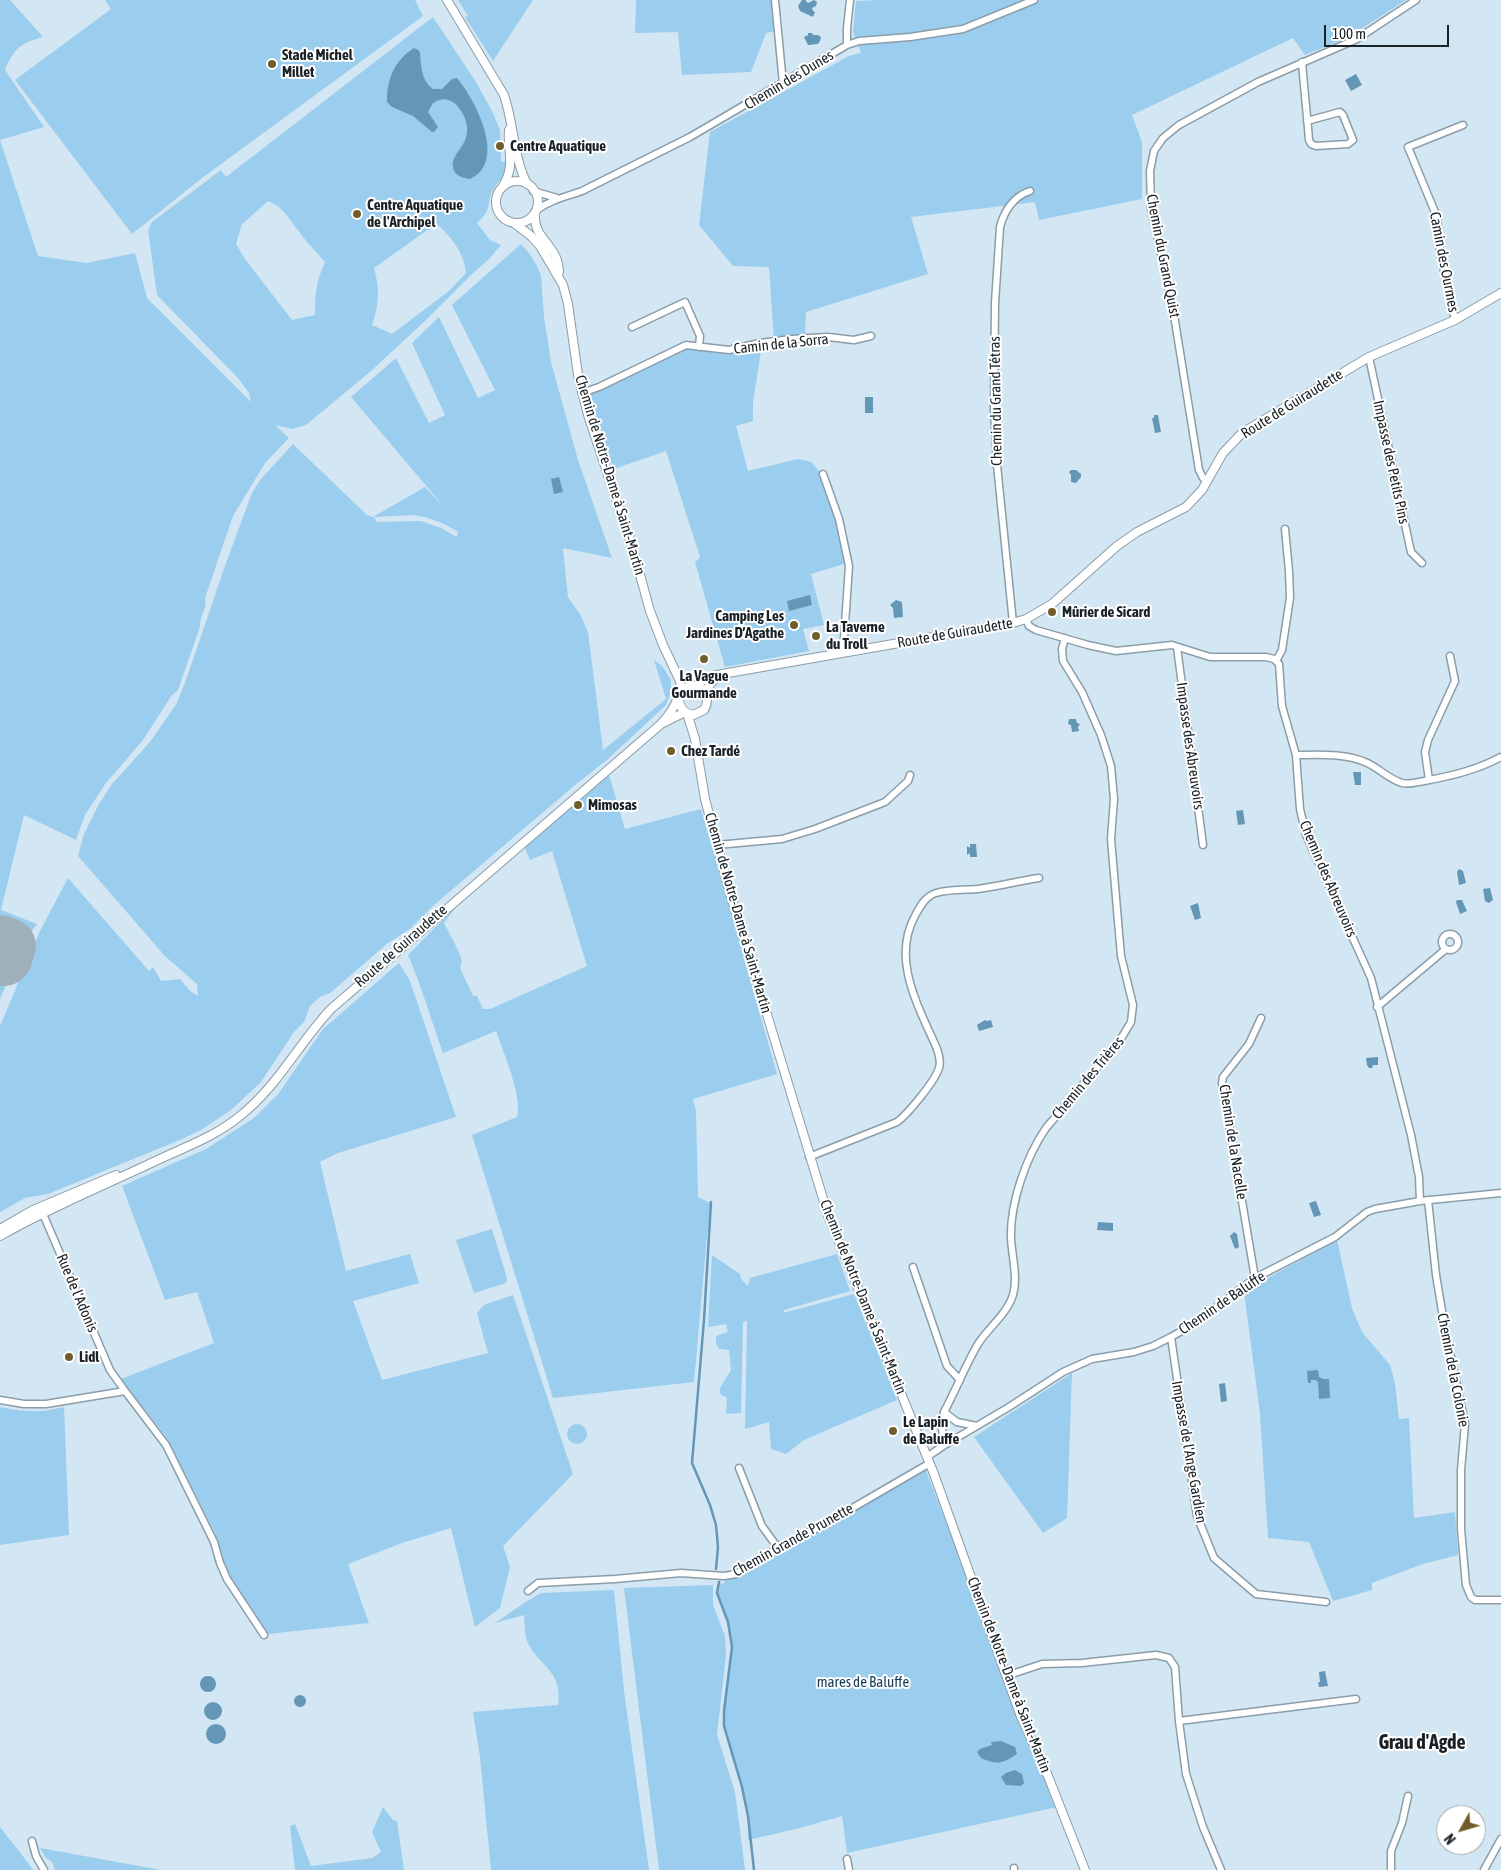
<!DOCTYPE html>
<meta charset="utf-8">
<style>
body{margin:0}
#map{position:relative;width:1501px;height:1870px;overflow:hidden;background:#d3e6f3;font-family:"Asap Condensed",sans-serif}
canvas{display:block}
.north{position:absolute;left:1436px;top:1805px;width:50px;height:50px;box-sizing:border-box;background:#fff;border:1px solid #a4a7a8;border-radius:50%;rotate:231deg;font-size:14px;font-weight:700;line-height:20px;text-align:center;color:#1b2226}
.north::after{content:'';display:block;margin:auto;width:18px;height:22px;background:#715d2c;clip-path:polygon(50% 0,100% 100%,50% 72%,0 100%)}
.scale{position:absolute;left:1324px;top:25px;width:125px;height:22px;box-sizing:border-box;border:2px solid #1b2226;border-top:0;padding-left:6px;font-size:15px;line-height:18px;white-space:nowrap;color:#1b2226;-webkit-text-stroke:4px #fff;paint-order:stroke}
</style>
<div id="map">
<canvas width="1501" height="1870"></canvas>
<div class="north">N</div>
<div class="scale">100 m</div>
</div>
<script>
const ctx = document.querySelector('canvas').getContext('2d');
ctx.lineJoin = 'round';
function paint(path, color) { ctx.fillStyle = color; ctx.fill(path, 'evenodd'); }
function strokePath(path, color, width, dash) { ctx.strokeStyle = color; ctx.lineWidth = width; ctx.lineCap = dash ? 'butt' : 'round'; ctx.setLineDash(dash || []); ctx.stroke(path); }
function write(font, color, halo, rows, align = 'center') {
  ctx.font = font + ' "Asap Condensed",sans-serif'; ctx.lineWidth = 4; ctx.setLineDash([]); ctx.textBaseline = 'middle'; ctx.strokeStyle = halo; ctx.fillStyle = color; for (const [text, x, y, turn = 0] of rows) {
    ctx.save(); ctx.translate(x, y); ctx.rotate((+turn || 0) * Math.PI / 180); ctx.textAlign = isNaN(turn) ? turn : align; if (halo) ctx.strokeText(text, 0, 0); ctx.fillText(text, 0, 0); ctx.restore();
  }
}
paint(new Path2D(`
 M0,0h10l33,37c-22,6 -29,11 -38,33l39,57 -44,13 38,116 48,7 49,-10 12,45 104,104 -2,-9 -11,-15 -81,-83 -9,-65 4,-8 69,-52 5,7 207,-160 43,65 17,31 7,17 1,32 6,-1c1,17 -5,15 -13,27 -9,15 0,20 -17,35l13,17 11,5 -11,13 -19,17 -44,44 -56,52 -65,54 -14,4 -17,-4 14,13 -24,25 -32,53 -28,82c3,10 -6,19 -5,29l-22,63 -6,5 -29,45 -37,43 -21,32 -9,25 -52,-25 -23,95 36,14 -13,18 -24,57zM268,201l10,5 6,6 23,30 18,20c-9,20 -10,32 -10,53l-23,5 -47,-61 -9,-15 6,-20zM439,226c14,13 25,27 27,47l-17,18 -57,43 -20,-9c7,-20 8,-36 2,-57l52,-37z
 M105,0h310l8,16 -221,162 -70,56 -117,-154 96,-71z
 M458,0h75l-40,61 -28,-44 3,-1z
 M636,0h135l4,31 -9,2 -15,39 -69,3 -4,-43 -43,1z
 M879,0h527l-59,38 -42,17 -12,-17 -161,77 10,27v57l-103,21 -4,-18 -124,15 17,57 -122,38 -1,24 -31,3 -5,-72 -36,-1 -34,-41 11,-93 139,-76 12,-3 -8,-21 3,-31z
 M521,244l8,9 8,13 4,10 3,41 7,45 27,98 34,98 -49,-10 5,49 13,19 7,16 15,118 63,-51 -12,-39 8,6 9,14v12l-5,13 -58,54 -34,27 -140,119 -24,24 -22,14 -58,50 -10,4 -10,9 -6,16 -10,10 -33,50 -30,28 -30,20 -19,9 -134,55 -23,4 -25,14v-186l40,-95 28,-53 81,93 4,-4 8,14 19,-2 10,12 8,5 -1,-12 -32,-28 -87,-100 6,-22 15,-30 13,-20 38,-42 27,-39 9,-23 40,-117 26,-70 8,-13 33,-36 74,71 6,2 52,-30 20,21 -94,-111 45,-39 33,65 16,-8 -33,-72 27,-26 39,81 17,-8 -43,-85zM413,515c17,2 31,8 45,17l-1,5 -16,-9 -20,-7 -44,1 -3,-5z
 M762,345l-9,57v19l-17,5 12,45 50,-12 13,3 9,10 13,38 10,36 1,18 -33,10 13,51 -21,4 6,22 -84,16 -30,-105 5,-5 -34,-106 -52,18 -6,-13 -18,-62 96,-47 43,7z
 M609,775l16,54 76,-20 76,265 -84,25 3,12 2,86 12,6 -16,179 -141,16 -81,-263 45,-18c6,-20 -14,-65 -21,-86l-53,22c-12,-33 -21,-66 -35,-98l51,-52 -15,20 15,29 3,10 -2,6 13,28h4l6,13h7l97,-43 -35,-115 -22,9 -6,-14z
 M399,963l11,18 46,136 -118,36 -18,9 26,109 64,-17 9,29 -66,18 29,79 106,-27 -11,-40 7,-8 29,-10 60,179 -70,72 7,21 -10,41 -25,19 -24,-99 -49,15 -54,21 21,59 -101,11 -22,-28 -21,-36 -10,-37 -48,-95 -46,-59 93,-36 -17,-51 -32,8 -43,-114 84,-37 48,-31 25,-25 44,-64z
 M492,1229l15,49 -1,5 -32,10 -18,-53z
 M1337,1240l15,68 10,24 28,33 5,18 4,36 10,-1 5,100 41,-6 3,43 -35,9 -51,19v7l-39,11 -24,-59 -41,-4 -8,-124 -16,-123z
 M837,1254l13,37 -66,19 -1,3 71,-19 43,106 -93,40 -18,14 -15,-5 -2,-27 -24,7 2,-108 -4,1 -2,91 -15,1 1,-16 -7,-4v-6l11,-18 -2,-20 -10,-1 -3,-5v-8l12,-4 -2,-8 -18,3 4,-72 28,19 1,5 7,7 2,-8z
 M1072,1373l-5,145 -24,15 -69,-96z
 M0,1407c22,5 41,6 64,0l5,128 -69,10z
 M567 1434a10 10 0 1 1 20 0a10 10 0 1 1-20 0Z
 M925,1468l132,339 -210,46 -5,-37 -42,12 -52,12v-24l-6,-29 -18,-61v-15l8,-64 -4,-25 -11,-29 2,-9 6,-1 -1,-4h9l13,-6z
 M713,1585v20l12,31 1,19 -9,80 18,57 10,78h-86l-35,-282z
 M614,1590l10,101 25,179h-158l-11,-113 -7,-45 85,-7c5,-34 -18,-38 -30,-62 -4,-7 -3,-20 -4,-28l-29,8 29,-20 17,-10z
 M383,1807l10,13 4,1 7,49h-109l-5,-44 5,-2 16,42 61,-8 9,-6 -9,-20z
 M0,1827l29,37 4,6h-33z
 M40,1848l121,22h-106l-3,-8 -7,-5z`), '#9bcdee');
paint(new Path2D(`
 M802,0h3l3,3 6,-3 3,2 -1,4 -4,2 1,3 2,1 -2,5 -13,-6 -2,-5z
 M808,33h4l1,2h5l3,2 -1,4 -2,3 -10,1 -4,-8 4,-2z
 M414,48l4,2 2,2c1,14 1,28 13,37h9l10,-10 5,-1c18,21 51,84 13,101 -7,-1 -16,-3 -17,-12 -3,-16 23,-23 11,-51 -3,-6 -7,-12 -13,-15 -6,-3 -12,-2 -18,2l-5,9 10,15 -4,5h-2l-19,-16 -21,-9 -5,-5c0,-23 7,-41 27,-54z
 M1356,74l6,11 -11,6 -6,-11z
 M865,397h8v16h-8z
 M1154,415h4l3,17 -6,1 -3,-15h2z
 M1071,470h5l5,4v3l-5,6 -5,-1v-7l-2,-3z
 M559,477l4,15 -9,2 -3,-15z
 M810,595l2,10 -23,6 -2,-10z
 M896,600l6,2 1,15 -9,1 -1,-10 -3,-3z
 M1069,719h7l1,4 3,1 -2,3 1,4 -7,1 -1,-7 -3,-1z
 M1353,772h8v13h-6z
 M1243,810l2,14 -7,1 -2,-14z
 M970,844h6l1,13h-7v-4l-3,2v-9l3,2z
 M1459,869l4,2 3,12 -7,2 -2,-13z
 M1490,888l3,12 -4,3 -4,-2 -2,-12z
 M1457,900h5l5,11 -7,3 -4,-12z
 M1198,903l3,15 -6,2 -5,-14z
 M985,1020l2,1 4,-1 2,7 -14,4 -2,-6z
 M1378,1057v8h-5l-1,3h-3l-2,-3 -1,-7z
 M1316,1201l5,14 -7,2 -5,-14z
 M1098,1222l15,1v8l-16,-1z
 M1234,1232l3,2 2,13 -4,2 -5,-13z
 M1318,1370l1,7 4,2h6l1,19 -11,1 -1,-17 -3,-2h-4v3h-3l-1,-12z
 M1225,1383l2,18 -6,1 -2,-18z
 M1325,1671l3,15 -9,1 -1,-5h2l-1,-10z
 M200 1684a8 8 0 1 1 16 0a8 8 0 1 1-16 0Z
 M294 1701a6 6 0 1 1 12 0a6 6 0 1 1-12 0Z
 M204 1711a9 9 0 1 1 18 0a9 9 0 1 1-18 0Z
 M206 1734a10 10 0 1 1 20 0a10 10 0 1 1-20 0Z
 M1001,1741l14,6 2,7c-15,10 -20,11 -36,4l-4,-6 3,-3 12,-4 -1,-3z
 M1015,1770l7,4 2,9 -3,3 -15,-1 -5,-8 5,-4z`), '#6496b6');
strokePath(new Path2D(`
 M711,1202l-7,118 -12,143 18,42 6,20 2,22 -2,22
 M719,1582l-2,11 11,29 4,25 -8,64v15l18,61 6,29 6,54`), '#6496b6', 2.5);
strokePath(new Path2D(`
 M0,943l8,3 -4,12 -4,-2`), '#a0b0bb', 56);
const minor = new Path2D(`
 M775,0l8,84
 M847,45v-17l3,-28
 M1302,62c2,26 5,52 7,78l2,4 5,2 32,-2 5,-4 -10,-25 -3,-3 -33,9
 M533,191l24,7
 M535,211c15,-11 30,-14 47,-20l108,-54 157,-92 12,-4 51,-4 53,-8 71,-29
 M1455,320l-15,-68 -3,-35 -29,-70 55,-22
 M632,327l53,-25 15,34 -1,11
 M1369,357l42,195 11,11
 M582,393l17,-6 87,-42 43,5 31,-7 32,-4 36,-2 26,3 17,-4
 M823,474l16,45 10,47 -6,87
 M1208,481l-5,-3 -4,-8 -25,-155 -23,-108 -1,-36 4,-20 9,-13 16,-13 79,-43 99,-43 59,-39
 M1026,619l3,7 7,4 52,15 28,6 56,-6 38,12h56l8,2 5,5 3,42 14,49 4,54 6,26 65,143 40,157 8,42 1,24
 M1013,623l-16,-158 -3,-56 1,-106 5,-76c4,-16 14,-31 30,-36
 M1177,647l26,198
 M1276,661l6,-11 8,-52 -1,-27 -4,-42
 M1296,755c22,0 49,-2 69,7 13,5 23,17 37,21 7,2 15,-1 22,-2 27,-5 53,-11 77,-24
 M1429,780l-4,-28 3,-12 27,-59 -5,-25
 M717,845l65,-6 33,-10 70,-27 23,-21 2,-6
 M1442 942a8 8 0 1 1 16 0a8 8 0 1 1-16 0Z
 M1377,1007l69,-58
 M809,1157l88,-35c11,-8 38,-41 42,-54 2,-6 0,-13 -2,-19 -18,-42 -47,-90 -21,-135 5,-9 10,-18 20,-21 14,-4 28,-3 42,-4 21,-3 41,-8 61,-11
 M1428,1200l8,75 9,54 20,95 -4,46v59l5,56 5,12 4,3h26
 M913,1267l34,99 13,14
 M1255,1278l-33,-195 1,-6 26,-33 12,-26
 M1171,1337l26,179 17,42 42,36 70,8
 M125,1391l41,54 48,97 6,21 7,16 37,56
 M0,1400l24,4h22l79,-13 -15,-21 -67,-156
 M944,1412l13,10 20,4
 M943,1446l-1,-22 2,-12c12,-22 21,-46 34,-68 10,-16 29,-30 35,-49 5,-18 -1,-38 -2,-57 -1,-35 15,-81 35,-110l73,-86 12,-20 2,-17 -12,-49 -2,-23 -8,-94 3,-40 -3,-33 -10,-31 -19,-43 -19,-31 -1,-12 3,-11
 M927,1457l16,-11 66,-39 54,-35 29,-13 42,-7 19,-6 18,-9 23,-13 61,-46 80,-41 32,-25 8,-3 45,-8 81,-8
 M739,1468l23,58 16,22
 M528,1591l10,-8 77,-4 66,-6 43,3 12,-2 42,-26 47,-24 105,-61
 M1006,1676l36,-12 40,-1 74,-8 13,3 6,9 4,54 7,53 17,53 18,43
 M1179,1721l177,-22
 M32,1841l4,15 8,14
 M847,1859l2,11
 M1014,1868v2
 M1391,1870v-19l11,-28 6,-27
 M1484,1870l17,-31`);
const tertiary = new Path2D(`
 M447,0l57,95c10,29 9,61 23,89
 M496 202a21 21 0 1 1 42 0a21 21 0 1 1-42 0Z
 M503,186c13,-22 4,-33 6,-56
 M535,213c-2,23 15,28 22,47 1,4 2,9 2,12
 M514,223l17,13 9,10 23,39 5,19 10,71 10,40 46,138 16,58 13,34 17,36 1,11
 M695,686l13,-9 20,-4 285,-50 13,-4 26,-15 65,-58 20,-14 49,-25 16,-17 21,-37 19,-20 127,-76 86,-37 46,-27
 M705,692l6,-9 9,-8
 M687,713l8,26 10,60 25,94 98,322 106,259 86,240 28,62 37,94
 M663,723l22,-11
 M0,1229l33,-19 83,-35
 M0,1236c47,-27 98,-48 147,-71 32,-16 65,-26 93,-49 38,-30 59,-73 91,-107l330,-285c4,-5 9,-10 12,-16 4,-6 5,-14 10,-18 13,-13 31,4 21,20l-11,5c-9,-2 -14,-7 -14,-17`);
strokePath(minor, '#8b9da9', 9);
strokePath(tertiary, '#8b9da9', 10);
strokePath(minor, '#fff', 6);
strokePath(tertiary, '#fff', 8);
for (const [x, y, r, color] of [
 [272,64,5,"#715d2c"],
 [500,146,5,"#715d2c"],
 [357,214,5,"#715d2c"],
 [1052,612,5,"#715d2c"],
 [794,625,5,"#715d2c"],
 [816,636,5,"#715d2c"],
 [704,659,5,"#715d2c"],
 [671,751,5,"#715d2c"],
 [578,805,5,"#715d2c"],
 [69,1357,5,"#715d2c"],
 [893,1431,5,"#715d2c"]
]) { const dot = new Path2D(); dot.arc(x, y, r, 0, 2 * Math.PI); ctx.fillStyle = color; ctx.fill(dot); strokePath(dot, '#fff', 2); }
write('bold 15px', '#1b2226', '#fff', [
 ["Stade Michel",282,55],
 ["Millet",282,72],
 ["Centre Aquatique",510,146],
 ["Centre Aquatique",367,205],
 ["de l'Archipel",367,222],
 ["Mûrier de Sicard",1062,612],
 ["Camping Les",784,616,"right"],
 ["Jardines D’Agathe",784,633,"right"],
 ["La Taverne",826,627],
 ["du Troll",826,644],
 ["La Vague",704,676,"center"],
 ["Gourmande",704,693,"center"],
 ["Chez Tardé",681,751],
 ["Mimosas",588,805],
 ["Lidl",79,1357],
 ["Le Lapin",903,1422],
 ["de Baluffe",903,1439]
], 'left');
write('15px', '#1b2226', '#fff', [
 ["Chemin des Dunes",789,80,-31],
 ["Chemin du Grand Quist",1163,256,79],
 ["Camin des Ourmes",1444,262,79],
 ["Camin de la Sorra",781,344,-6],
 ["Chemin du Grand Tétras",996,401,-91],
 ["Route de Guiraudette",1292,404,-32],
 ["Impasse des Petits Pins",1391,462,78],
 ["Chemin de Notre-Dame à Saint-Martin",610,475,73],
 ["Route de Guiraudette",955,633,-10],
 ["Impasse des Abreuvoirs",1190,746,82],
 ["Chemin des Abreuvoirs",1328,879,67],
 ["Chemin de Notre-Dame à Saint-Martin",738,913,74],
 ["Route de Guiraudette",401,946,-41],
 ["Chemin des Trières",1088,1078,-50],
 ["Chemin de la Nacelle",1233,1142,81],
 ["Rue de l'Adonis",77,1293,67],
 ["Chemin de Notre-Dame à Saint-Martin",863,1297,68],
 ["Chemin de Baluffe",1222,1303,-34],
 ["Chemin de la Colonie",1453,1370,79],
 ["Impasse de l'Ange Gardien",1189,1452,80],
 ["Chemin Grande Prunette",793,1540,-29],
 ["Chemin de Notre-Dame à Saint-Martin",1009,1675,69]
]);
write('15px', '#153f56', '#fff', [
 ["mares de Baluffe",863,1682]
]);
write('bold 20px', '#1b2226', '#fff', [
 ["Grau d'Agde",1422,1743]
]);
</script>
